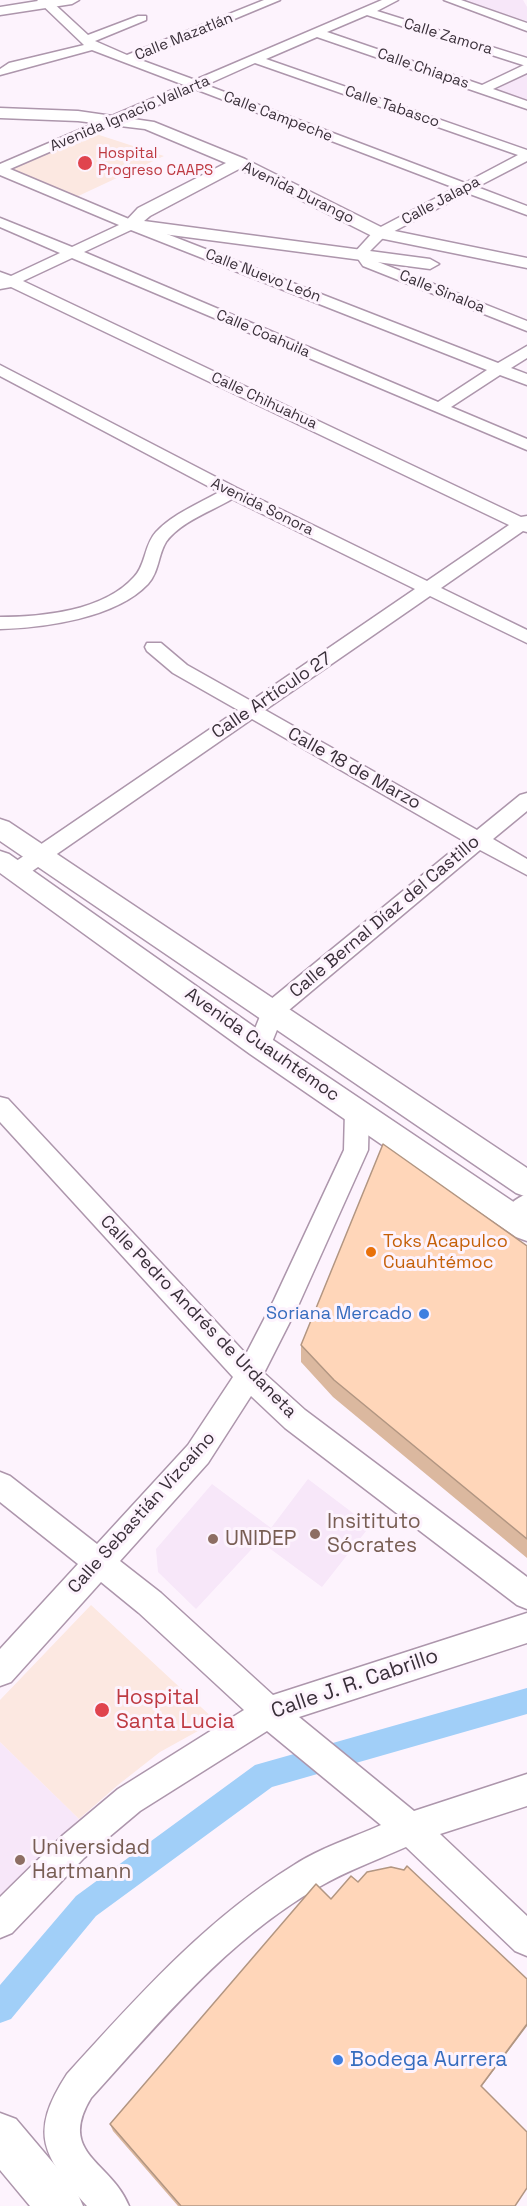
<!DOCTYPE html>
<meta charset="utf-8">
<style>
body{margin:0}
canvas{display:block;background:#fdf3fd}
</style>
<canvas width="527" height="2206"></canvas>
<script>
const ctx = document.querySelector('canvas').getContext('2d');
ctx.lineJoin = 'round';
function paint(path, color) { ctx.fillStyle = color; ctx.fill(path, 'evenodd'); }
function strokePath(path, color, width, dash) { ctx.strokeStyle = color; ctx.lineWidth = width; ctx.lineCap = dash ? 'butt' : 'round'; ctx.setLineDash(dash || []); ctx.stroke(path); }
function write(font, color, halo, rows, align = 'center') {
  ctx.font = font + ' "Space Grotesk",sans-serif'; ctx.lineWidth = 6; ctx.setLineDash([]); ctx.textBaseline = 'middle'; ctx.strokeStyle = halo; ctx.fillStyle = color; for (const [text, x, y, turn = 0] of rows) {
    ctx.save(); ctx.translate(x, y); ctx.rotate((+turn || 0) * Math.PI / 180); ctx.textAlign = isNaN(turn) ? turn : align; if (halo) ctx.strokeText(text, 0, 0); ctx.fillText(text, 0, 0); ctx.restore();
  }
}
paint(new Path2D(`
 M459,0h64l4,7v14z
 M527,72v31l-38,-13z
 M308,1479l62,47 -48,61 -61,-45 1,-4 -66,71 -38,-37 -2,-23 56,-65 59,44z
 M0,1742l79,77 -79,82z`), '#f7e7f9');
paint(new Path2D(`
 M93,133l71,23 -90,42 -71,-28z
 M91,1605l125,116 -56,31 -42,33 -39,34 -79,-77v-42z`), '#fce8e1');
paint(new Path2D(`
 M527,1688v26l-255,73 -176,129 -85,103 -11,4v-38l76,-89 179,-131z`), '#a1cff8');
const minor = new Path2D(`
 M37,0h13l38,35 50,-19h8v4l-51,21 32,14 137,-55h16l-142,59 57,21 187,-80h16l-21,11 150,47v15l-34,16 34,12v8l-210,-72 -51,22 261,91v11l-50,26 50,19v9l-60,-22 -82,43 -17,17 5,7 154,61v10l-164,-65 -9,-13 21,-23 80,-42 -260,-99 -185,80 126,53 362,141 29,-17v12l-16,10 16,6v11l-27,-10 -49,32 76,32v11l-455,-192 -49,23 498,236 6,-1v16l-4,-1 -82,57 86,42v13l-97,-47 -165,114 212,120 43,-35 7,-2v18l-34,28 34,20v16l-47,-25 -197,165 -15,37 -8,3 -8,-3 -4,-6 17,-42 199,-163 -212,-122 -227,157 -8,2 -8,-2 -3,-5 3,-5 229,-156 -65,-37 -26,-22 -2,-4 2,-4h14l26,22 64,36 164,-112 -183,-90c-20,12 -52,23 -66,43 -8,13 -7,30 -18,42 -32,34 -104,44 -148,45v-12c42,0 104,-6 134,-40 12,-12 10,-32 22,-45 17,-18 42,-28 63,-40l-219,-116v-11l237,123 190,93 82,-56 -498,-238 -11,2v-17l11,4 49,-23 -60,-26v-9l72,29 47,-22 -119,-50v-11l184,-79 -92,-35 -92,25v-6l9,-6 75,-18zM367,15l156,50h1l-42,20 -155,-53zM255,63l263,92 -53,28 -259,-98zM131,230l356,140 -49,32 -354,-150z
 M444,0h17l66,23v8z
 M0,1097l8,2 238,255 28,-54 70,-150 1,-39 3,-7 9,-2 9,2 3,7 -1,39 -70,156 -34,67 41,37 222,167v32l-10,-4 -232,-177 -34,-32 -43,67 -88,98 41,32 112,102 254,-82v30l-228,74 115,94 113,-37v32l-87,28 87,82v40l-12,-5 -109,-104c-29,13 -60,24 -87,40 -91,52 -159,135 -228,211 -34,56 20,63 38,108h-42c-44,-50 -59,-72 -20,-132 70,-77 138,-154 227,-209 26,-17 58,-27 87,-40l-114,-94 -127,80 -56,47 -72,75 -12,5v-41l62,-61 56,-47 126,-79 -105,-97 -38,-31 -90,100 -11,4v-37l78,-85 -78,-62v-30l10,4 87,68 91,-99 45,-68 -233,-255z
 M527,1194v26l-14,8 -9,-3 -4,-7c6,-11 15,-20 27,-24z`);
const major = new Path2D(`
 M44,0h35l-7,4 -72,11v-8z
 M0,108l78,3 76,11 91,37 140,70 142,29v10l-153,-31 -135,-68 -89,47 -6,5 286,38 9,5 -9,5 -305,-40 -3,-4 16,-17 88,-45 -81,-34 -67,-8 -78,-3z
 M0,819l9,3 518,346v29l-11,-4 -516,-352z
 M0,851l9,3 261,184 257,173v30l-11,-4 -266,-183 -250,-181z
 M0,2113l16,6 60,71 7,16h-53l-30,-36z`);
strokePath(minor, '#ad96ac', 3);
strokePath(major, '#ad96ac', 3);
paint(minor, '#fff');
paint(major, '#fff');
paint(new Path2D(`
 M527,1246v312l-194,-161 -32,-35v-17z
 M358,1882l124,205 33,119h-337l-65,-75 -3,-7 221,-225z`), '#dbb89f');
paint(new Path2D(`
 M527,2024v2l-51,68 5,-8z`), '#b29682');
const building = new Path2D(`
 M383,1144l144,102v293l-193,-159 -33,-35z
 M407,1866l120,113v45l-46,62 46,46v56l-12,18h-334l-71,-82 206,-240 15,15 20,-23 7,6 9,-10 24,-5 13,3z`);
paint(building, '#ffd6b9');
strokePath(building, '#b29682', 1.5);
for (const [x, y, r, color] of [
 [85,163,8,"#e0444e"],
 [371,1252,6,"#e8710a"],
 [424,1314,6,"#3f7fe0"],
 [315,1534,6,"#8d6e63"],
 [213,1539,6,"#8d6e63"],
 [102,1710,8,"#e0444e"],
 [20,1860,6,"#8d6e63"],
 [338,2060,6,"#3f7fe0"]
]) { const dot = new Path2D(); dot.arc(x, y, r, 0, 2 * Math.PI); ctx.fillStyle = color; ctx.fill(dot); strokePath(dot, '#fdf3fd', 2); }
write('15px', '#392f39', '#fdf3fd', [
 ["Calle Mazatlán",184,37,-22],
 ["Calle Zamora",448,37,17],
 ["Calle Chiapas",423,69,19],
 ["Calle Tabasco",392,107,19],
 ["Avenida Ignacio Vallarta",130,114,-23],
 ["Calle Campeche",278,117,21],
 ["Avenida Durango",298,193,26],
 ["Calle Jalapa",441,201,-28],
 ["Calle Nuevo León",263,276,21],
 ["Calle Sinaloa",442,292,22],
 ["Calle Coahuila",263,334,23],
 ["Calle Chihuahua",264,401,25],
 ["Avenida Sonora",262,507,26]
]);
write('15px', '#be3a42', '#fdf3fd', [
 ["Hospital",98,154],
 ["Progreso CAAPS",98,171]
], 'left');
write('18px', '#392f39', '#fdf3fd', [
 ["Calle Artículo 27",272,696,-34],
 ["Calle 18 de Marzo",354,769,29],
 ["Calle Bernal Díaz del Castillo",385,917,-40],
 ["Avenida Cuauhtémoc",262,1045,35],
 ["Calle Pedro Andrés de Urdaneta",198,1317,46],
 ["Calle Sebastián Vizcaíno",142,1513,-48]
]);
write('18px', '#c56008', '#fdf3fd', [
 ["Toks Acapulco",383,1242],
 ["Cuauhtémoc",383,1263]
], 'left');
write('18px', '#366cbe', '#fdf3fd', [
 ["Soriana Mercado",412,1314]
], 'right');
write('21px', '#785e54', '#fdf3fd', [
 ["Insitituto",327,1522],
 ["Sócrates",327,1546],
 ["UNIDEP",225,1539],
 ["Universidad",32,1848],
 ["Hartmann",32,1872]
], 'left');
write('21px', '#392f39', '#fdf3fd', [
 ["Calle J. R. Cabrillo",355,1684,-19]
]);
write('21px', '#be3a42', '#fdf3fd', [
 ["Hospital",116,1698],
 ["Santa Lucia",116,1722]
], 'left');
write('21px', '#366cbe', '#fdf3fd', [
 ["Bodega Aurrera",350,2060]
], 'left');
</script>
